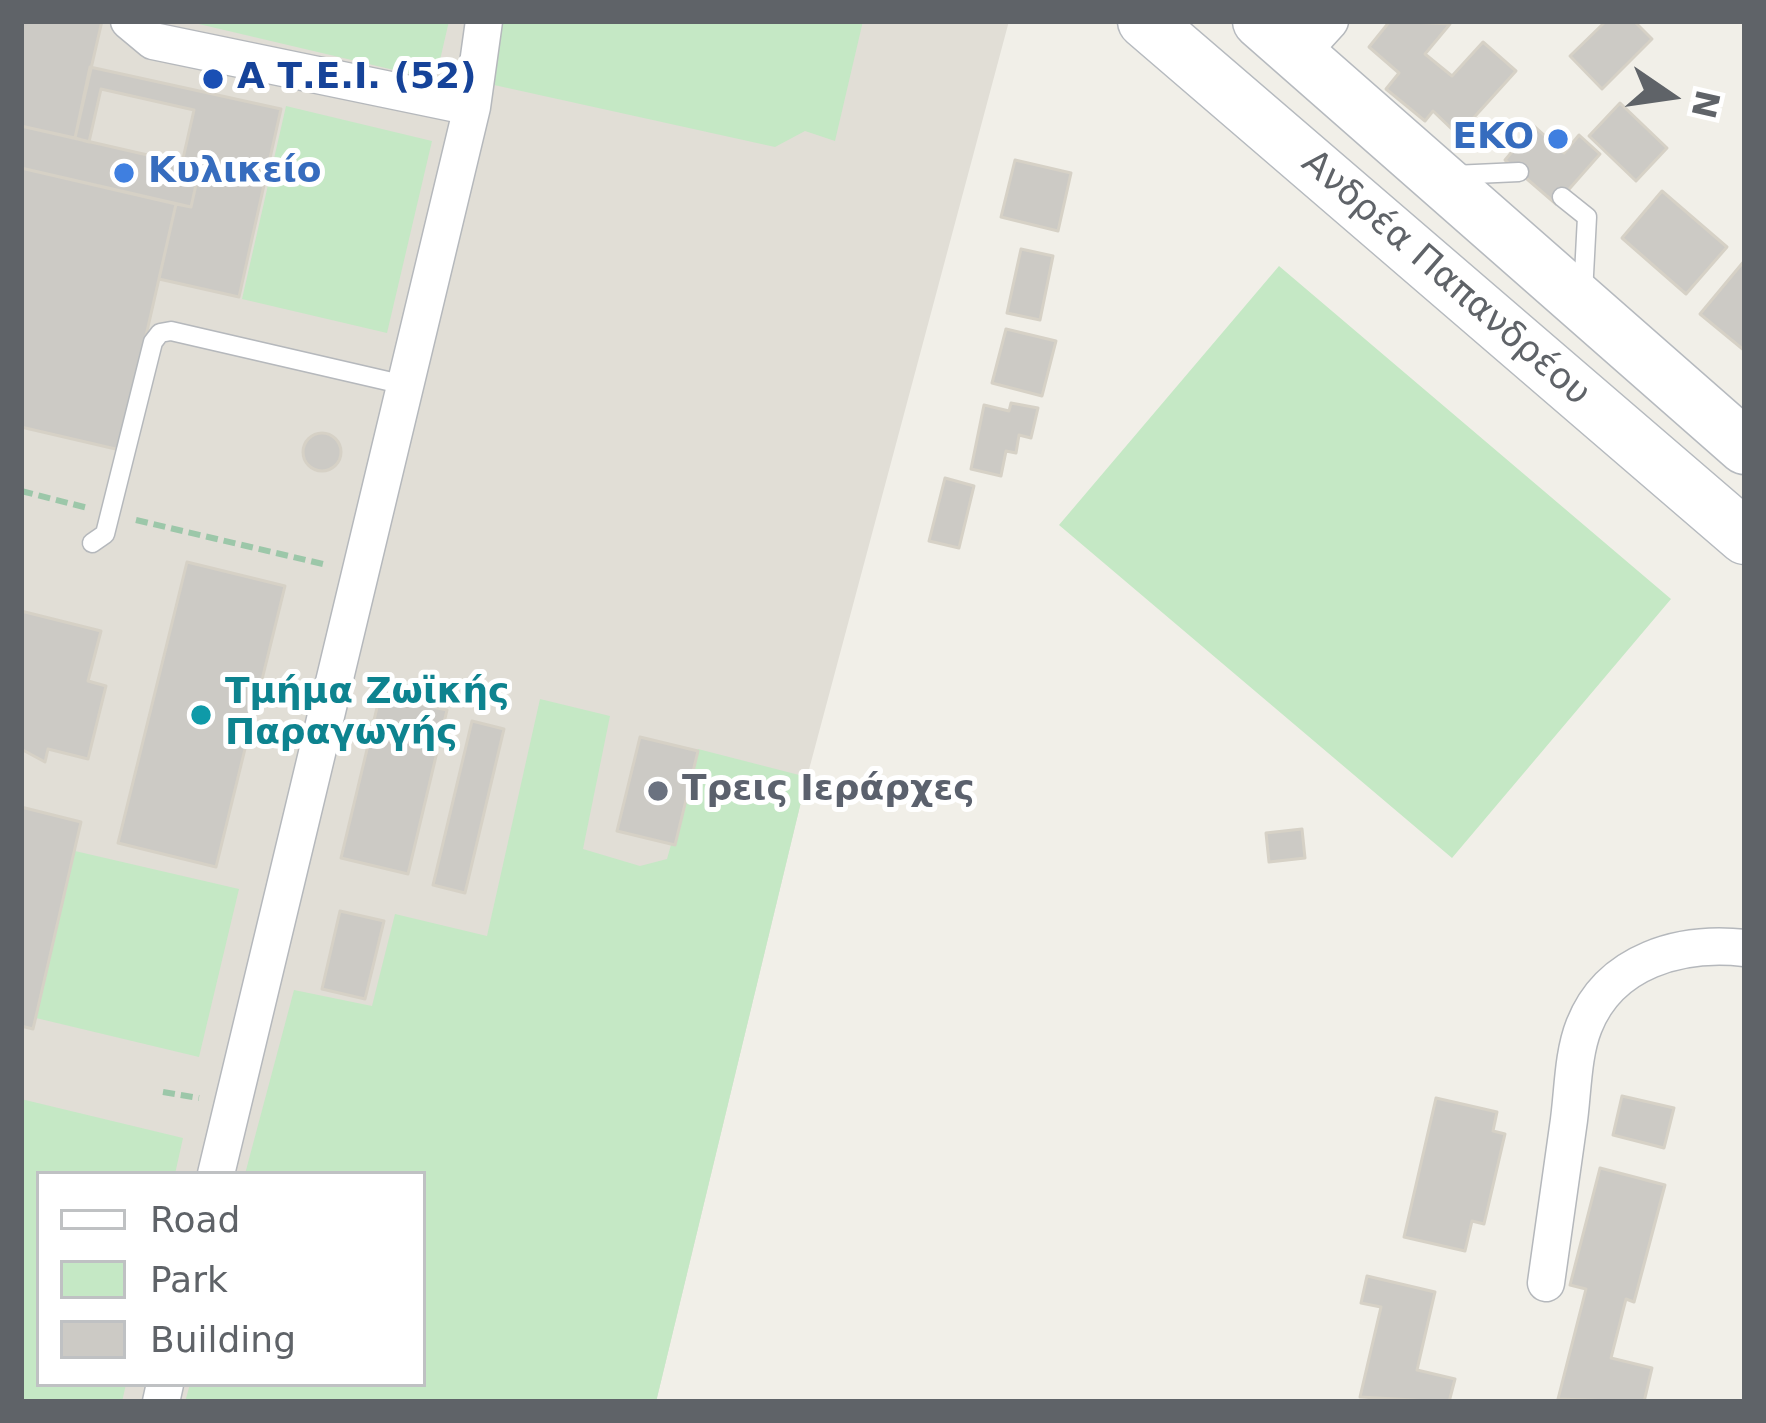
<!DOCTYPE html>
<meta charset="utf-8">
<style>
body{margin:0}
#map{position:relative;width:1766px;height:1423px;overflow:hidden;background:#f1efe8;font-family:"DejaVu Sans",sans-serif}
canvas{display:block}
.frame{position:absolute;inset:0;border:24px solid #5f6368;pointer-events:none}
.legend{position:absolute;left:36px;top:1171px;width:390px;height:216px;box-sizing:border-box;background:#fff;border:3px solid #bfc1c3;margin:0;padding:15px 21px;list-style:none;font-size:36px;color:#5f6368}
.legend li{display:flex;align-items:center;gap:24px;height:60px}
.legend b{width:60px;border:3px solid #bfc1c3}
.north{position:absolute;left:1610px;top:36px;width:120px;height:120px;-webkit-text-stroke:9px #fff;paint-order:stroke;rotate:103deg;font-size:33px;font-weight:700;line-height:48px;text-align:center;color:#5f6368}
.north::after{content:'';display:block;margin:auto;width:42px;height:54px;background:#5f6368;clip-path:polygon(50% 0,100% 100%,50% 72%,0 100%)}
</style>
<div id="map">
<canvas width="1766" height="1423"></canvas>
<div class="frame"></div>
<ul class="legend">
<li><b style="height:15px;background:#fff"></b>Road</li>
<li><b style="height:33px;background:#c5e8c5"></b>Park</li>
<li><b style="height:33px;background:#cccac5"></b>Building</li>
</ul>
<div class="north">N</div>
</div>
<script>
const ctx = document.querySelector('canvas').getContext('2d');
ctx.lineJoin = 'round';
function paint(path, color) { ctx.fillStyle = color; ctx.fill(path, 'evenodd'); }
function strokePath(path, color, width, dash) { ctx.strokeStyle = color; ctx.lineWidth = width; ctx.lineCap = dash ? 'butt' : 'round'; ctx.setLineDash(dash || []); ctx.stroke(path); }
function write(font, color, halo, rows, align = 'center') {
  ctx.font = font + ' "DejaVu Sans",sans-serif'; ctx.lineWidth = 10; ctx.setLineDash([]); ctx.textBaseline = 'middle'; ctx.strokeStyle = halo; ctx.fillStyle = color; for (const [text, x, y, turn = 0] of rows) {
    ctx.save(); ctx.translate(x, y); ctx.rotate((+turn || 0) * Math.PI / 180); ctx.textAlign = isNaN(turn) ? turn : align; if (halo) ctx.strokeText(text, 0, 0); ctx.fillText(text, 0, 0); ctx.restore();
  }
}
paint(new Path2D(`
 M21,21h988l-202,756 -151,625h-635zM39,1174h384v210h-384z`), '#e1ded6');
paint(new Path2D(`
 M186,21h263l-12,52 -9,5z
 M492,21h371l-28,120 -30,-10 -30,16 -299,-66z
 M286,106l146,35 -45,192 -145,-34z
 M1279,266l392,333 -219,259 -393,-333z
 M540,699l70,17 -27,133 57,17 27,-7 31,-110 109,28 -151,625h-471l5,-18h233v-210h-178l49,-184 78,16 23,-92 92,22z
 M75,851l164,38 -40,168 -163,-39z
 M21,1099l162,39 -8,36h-136v210h87l-4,18h-101z`), '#c5e8c5');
const building = new Path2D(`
 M21,21h81l-27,117 -54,-12z
 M1390,21l60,3 -25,30 27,22 31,-34 33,29 -58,64 -25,-24 -8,10 -39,-32 13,-16 -30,-26z
 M1606,21h28l18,18 -50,50 -32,-33z
 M90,67l191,42 -42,188 -80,-18 17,-75 15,3 9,-40 -18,-4 12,-53 -93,-21 -12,53 -14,-4z
 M1620,103l47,45 -31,33 -47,-45z
 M21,126l179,41 -9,40 -170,-39z
 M1534,126l30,27 15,-18 21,19 -44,50 -51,-44z
 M1015,160l56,13 -13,58 -57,-14z
 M21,168l155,36 -56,246 -99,-23z
 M1662,191l65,56 -41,47 -64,-56z
 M1021,249l32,7 -13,64 -33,-7z
 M1745,260v91l-45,-37z
 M1006,329l50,12 -14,55 -50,-13z
 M1011,403l27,5 -7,30 -12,-3 -3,18 -10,-2 -5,25 -30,-7 13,-64 25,6z
 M303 452a19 19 0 1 1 38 0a19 19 0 1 1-38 0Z
 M945,478l29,8 -15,62 -30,-7z
 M187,562l98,24 -69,281 -98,-24z
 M21,611l80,20 -13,50 18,5 -18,73 -40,-10 -3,13 -24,-13z
 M380,695l67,15 -39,164 -67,-16z
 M472,721l32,8 -39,164 -32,-8z
 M640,737l58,14 -23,94 -58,-14z
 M21,807l60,15 -48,207 -12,-3z
 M1302,829l3,29 -36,4 -3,-29z
 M340,911l44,10 -19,78 -43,-10z
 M1622,1096l52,12 -10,40 -51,-13z
 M1436,1098l61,14 -4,19 12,3 -21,90 -12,-3 -7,30 -61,-14z
 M1600,1168l65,17 -31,117 -8,-3 -15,59 41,10 -8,34 -86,-3 28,-110 -16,-4z
 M1367,1276l68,16 -18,78 38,9 -6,23 -89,-5 21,-90 -20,-4z`);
paint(building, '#cccac5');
strokePath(building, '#d6d1c6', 3);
const lane = new Path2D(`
 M1453,175l66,-3
 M1562,197l25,20 -4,77
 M92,543l13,-9 48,-192 7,-9 11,-2 234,54`);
const street = new Path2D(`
 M129,21l24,20 319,66
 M1299,55l31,-34
 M216,1174l256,-1067 12,-86
 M1546,1283c7,-52 15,-104 22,-156 5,-31 4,-71 16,-101 26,-66 97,-85 161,-78
 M161,1402l4,-18`);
const secondary = new Path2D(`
 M1145,21l600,516
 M1260,21l485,426`);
strokePath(lane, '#b5b8bc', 21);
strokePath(street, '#b5b8bc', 39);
strokePath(secondary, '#b6babf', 57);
strokePath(new Path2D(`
 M21,491l67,17
 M136,520l191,45
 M163,1092l36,6`), '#9cc7a9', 6, [12, 6]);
strokePath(lane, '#fff', 18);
strokePath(street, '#fff', 36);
strokePath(secondary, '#fff', 54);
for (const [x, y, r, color] of [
 [213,79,12,"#1a4fb4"],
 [1558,139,12,"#3f7fe0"],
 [124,173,12,"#3f7fe0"],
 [201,715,12,"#0f9aa8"],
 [658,791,12,"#6b7280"]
]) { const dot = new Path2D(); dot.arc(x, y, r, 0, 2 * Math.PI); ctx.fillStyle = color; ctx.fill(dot); strokePath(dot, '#fff', 4.5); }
write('bold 36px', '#164399', '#fff', [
 ["Α Τ.Ε.Ι. (52)",237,79]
], 'left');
write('bold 36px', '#366cbe', '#fff', [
 ["EKO",1534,139],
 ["Κυλικείο",148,173,"left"]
], 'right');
write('36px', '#5f6368', '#fff', [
 ["Ανδρέα Παπανδρέου",1445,279,41]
]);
write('bold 36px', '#0d838f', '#fff', [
 ["Τμήμα Ζωϊκής",225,694],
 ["Παραγωγής",225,735]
], 'left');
write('bold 36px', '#5b616d', '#fff', [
 ["Τρεις Ιεράρχες",682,791]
], 'left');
</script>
